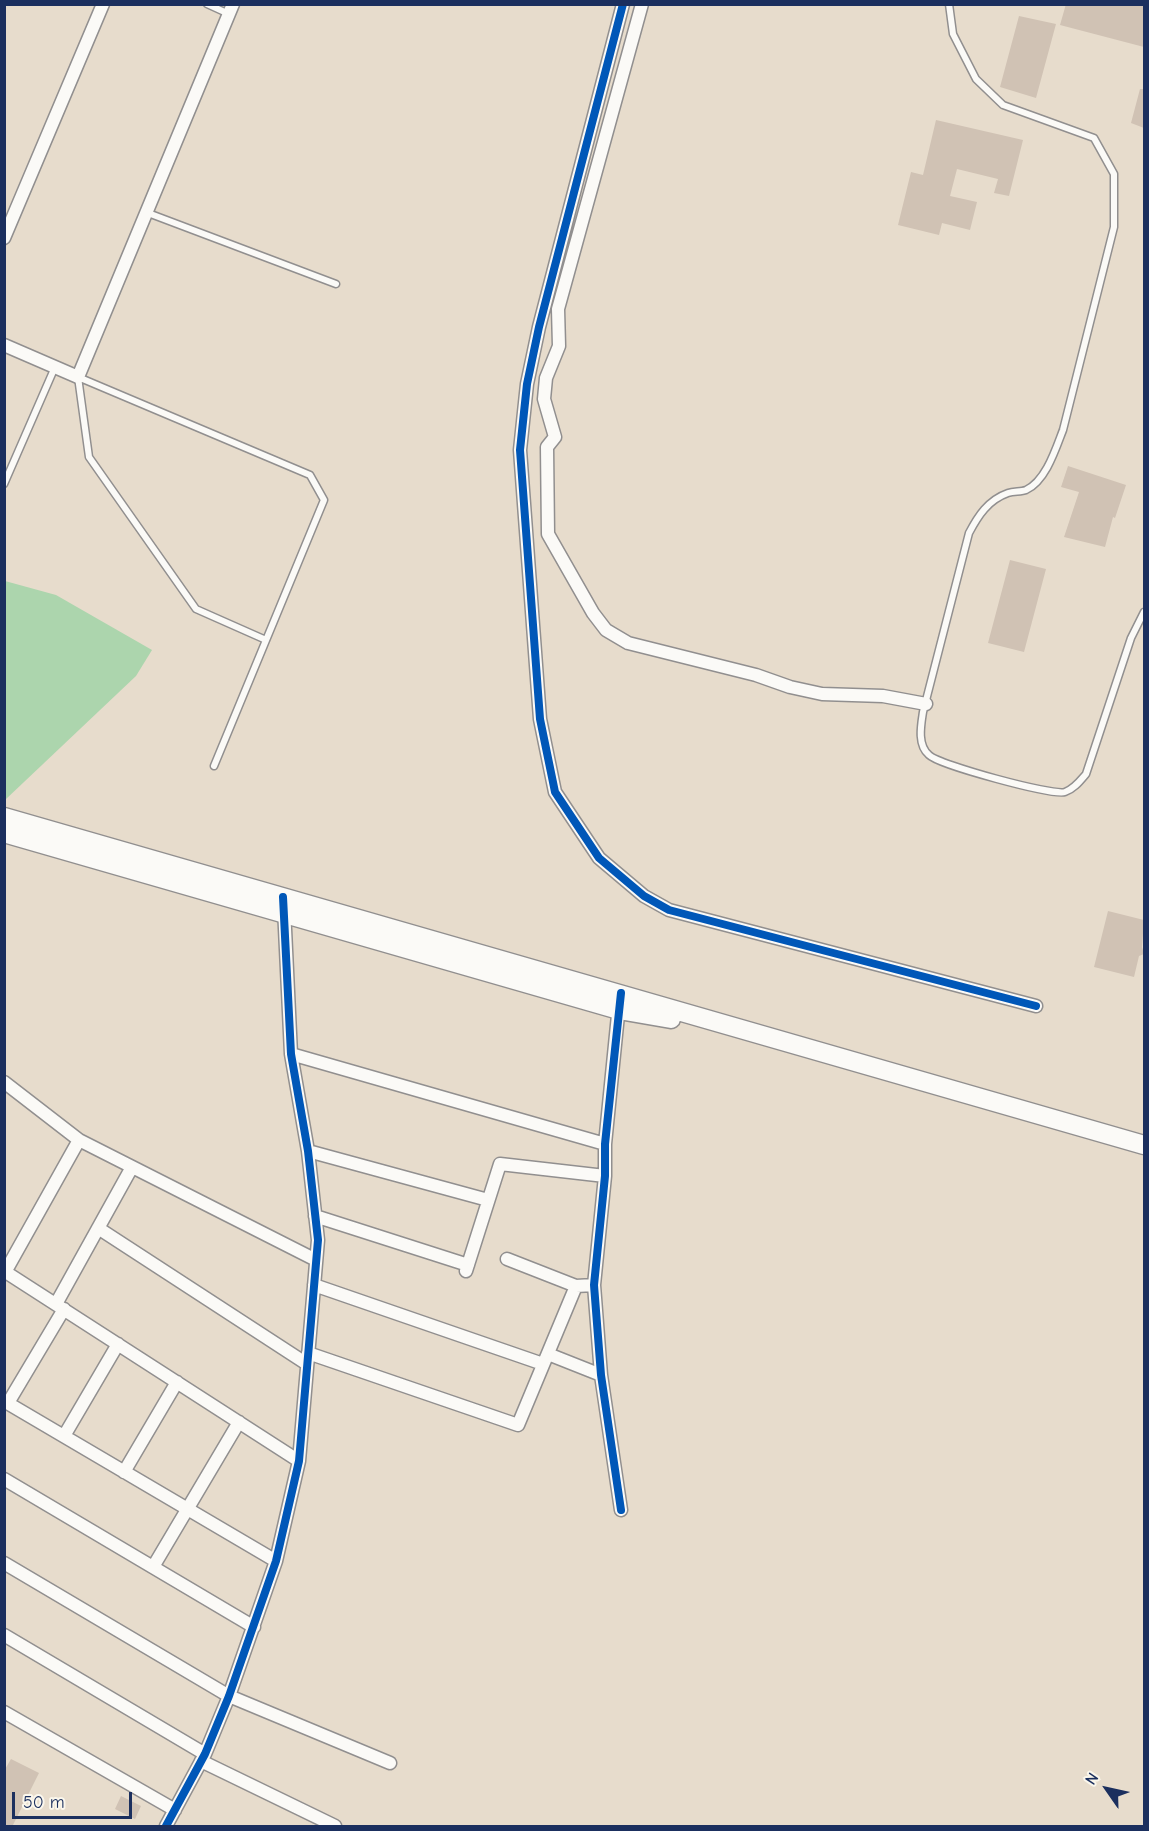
<!DOCTYPE html>
<style>
body{margin:0}
#map{position:relative;width:1149px;height:1831px;overflow:hidden;background:#e7dccc;font-family:"Comic Neue",sans-serif}
canvas{display:block}
.frame{position:absolute;inset:0;border:6px solid #1b2f5e;pointer-events:none}
.north{position:absolute;left:1077px;top:1759px;width:60px;height:60px;-webkit-text-stroke:4px #fbf7ec;paint-order:stroke;rotate:304deg;font-size:16px;font-weight:700;line-height:24px;text-align:center;color:#1b2f5e}
.north::after{content:'';display:block;margin:auto;width:21px;height:27px;background:#1b2f5e;clip-path:polygon(50% 0,100% 100%,50% 72%,0 100%)}
.scale{position:absolute;left:12px;top:1792px;width:120px;height:27px;box-sizing:border-box;border:3px solid #1b2f5e;border-top:0;padding-left:8px;font-size:18px;line-height:21px;white-space:nowrap;color:#1b2f5e;-webkit-text-stroke:4px #fbf7ec;paint-order:stroke}
</style>
<div id="map">
<canvas width="1149" height="1831"></canvas>
<div class="frame"></div>
<div class="north">N</div>
<div class="scale">50 m</div>
</div>
<script>
const ctx = document.querySelector('canvas').getContext('2d');
ctx.lineJoin = 'round';
function paint(path, color) { ctx.fillStyle = color; ctx.fill(path, 'evenodd'); }
function strokePath(path, color, width, dash) { ctx.strokeStyle = color; ctx.lineWidth = width; ctx.lineCap = dash ? 'butt' : 'round'; ctx.setLineDash(dash || []); ctx.stroke(path); }
paint(new Path2D(`
 M5,581l51,14 96,55 -16,26 -131,124z`), '#acd5ad');
paint(new Path2D(`
 M1066,4h78v43l-84,-22z
 M1019,16l37,8 -20,74 -36,-11z
 M1140,89h4v39l-13,-5z
 M936,120l87,20 -14,56 -15,-3 4,-14 -41,-10 -7,27 27,6 -7,28 -28,-7 -3,12 -41,-10 13,-53 12,3z
 M1068,466l58,19 -11,33 -2,-1 -8,30 -41,-10 15,-45 -18,-5z
 M1010,560l36,9 -22,83 -36,-9z
 M1108,911l36,9 -2,27 2,7 -5,2 -5,21 -40,-10z
 M11,1759l28,14 -27,54h-8v-56z
 M121,1796l20,10 -6,13 -20,-10z`), '#d0c2b4');
const lane = new Path2D(`
 M207,4l22,10
 M949,4l4,30 23,45 27,26 91,33 20,36v53l-51,203c-7,18 -17,51 -37,60 -5,2 -12,1 -18,3 -20,7 -30,23 -39,40l-46,179c-2,13 -6,33 6,43 10,10 124,41 136,37 9,-3 15,-11 21,-18l45,-136 13,-26
 M148,213l188,71
 M78,377l232,98 14,25 -110,266
 M78,377l11,80 107,152 70,31
 M4,484l51,-117`);
const street = new Path2D(`
 M623,4l-84,323 -12,57 -7,66 20,269 15,73 44,66 45,38 25,14 367,96
 M642,4l-84,305 1,37 -13,32 -2,21 11,38 -8,10 1,87 45,79 13,17 22,13 128,32 34,12 32,7 61,2 43,8
 M4,238l99,-234
 M4,345l74,32 155,-373
 M619,1005l-14,139v32l-11,109 7,90 20,135
 M291,1054l314,90
 M4,1082l75,58 237,120
 M308,1151l180,49
 M315,1216l153,49
 M98,1228l209,136
 M507,1259l69,27 18,-1
 M4,1271l295,190
 M466,1271l34,-107 105,12
 M4,1274l75,-134
 M314,1285l229,79
 M56,1304l76,-137
 M308,1353l210,72 58,-139
 M548,1354l53,21
 M4,1401l272,160
 M8,1403l56,-94
 M64,1436l54,-92
 M124,1472l53,-90
 M4,1479l250,148
 M4,1563l225,133 161,67
 M153,1567l86,-145
 M4,1635l201,119
 M4,1712l171,98
 M201,1761l134,65
 M166,1826l39,-72 24,-58 47,-135 23,-100 19,-221 -10,-89 -17,-97 -7,-146`);
const secondary = new Path2D(`
 M4,817c381,109 760,221 1140,328
 M4,833l615,177 52,9`);
strokePath(lane, '#918f8f', 9);
strokePath(street, '#918f8f', 15);
strokePath(secondary, '#918f8f', 21);
strokePath(lane, '#fbfaf7', 6);
strokePath(street, '#fbfaf7', 12);
strokePath(secondary, '#fbfaf7', 18);
strokePath(new Path2D(`
 M623,4l-84,323 -12,57 -7,66 20,269 15,73 44,66 45,38 25,14 367,96
 M621,1510l-20,-135 -7,-90 11,-109v-32l16,-151
 M166,1826l39,-72 24,-58 47,-135 23,-100 19,-221 -10,-89 -17,-97 -8,-157`), '#0057b8', 8);
</script>
